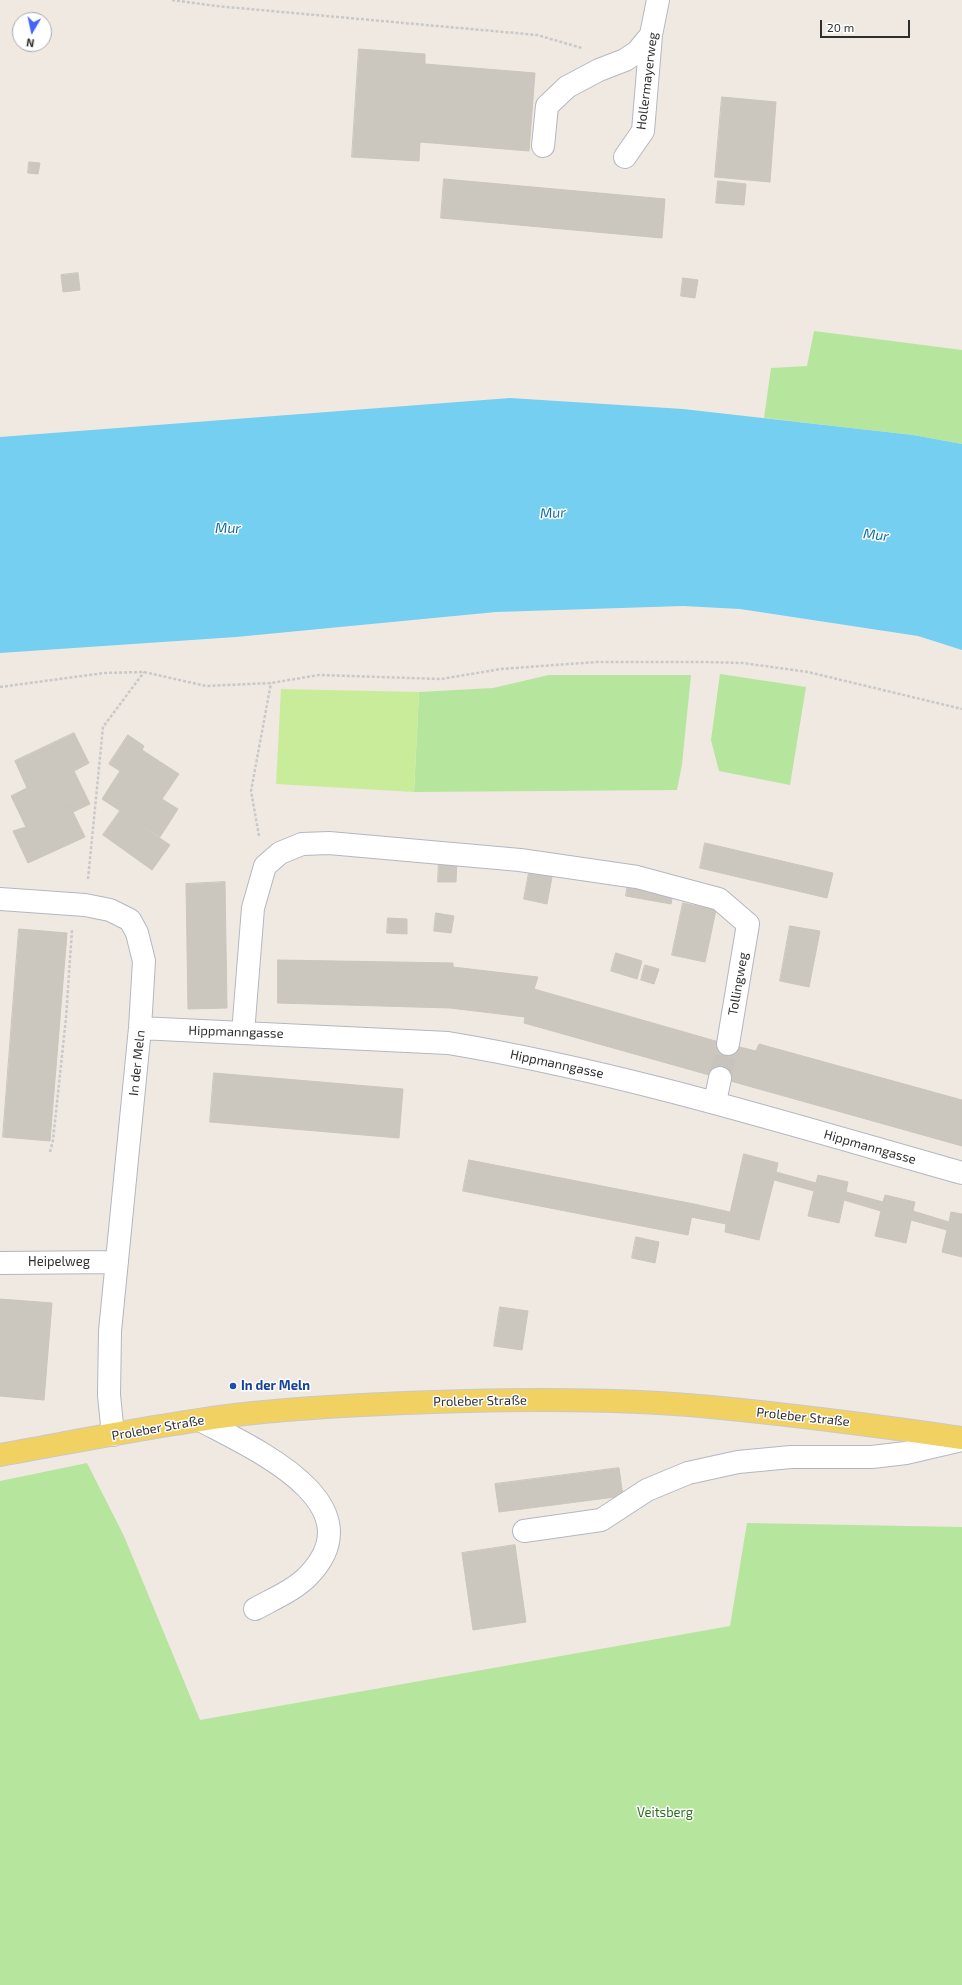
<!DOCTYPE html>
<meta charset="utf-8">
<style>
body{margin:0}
#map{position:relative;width:962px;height:1985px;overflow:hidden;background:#efe9e1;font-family:"Exo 2",sans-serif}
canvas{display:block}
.north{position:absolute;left:12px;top:12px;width:40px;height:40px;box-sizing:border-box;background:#fff;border:1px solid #ababab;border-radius:50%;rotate:189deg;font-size:11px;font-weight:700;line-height:16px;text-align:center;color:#2e2e2e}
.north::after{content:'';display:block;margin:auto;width:14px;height:18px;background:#4264fb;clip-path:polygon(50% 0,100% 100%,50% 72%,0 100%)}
.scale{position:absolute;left:820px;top:20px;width:90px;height:18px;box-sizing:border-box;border:2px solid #2e2e2e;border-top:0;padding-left:5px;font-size:12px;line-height:14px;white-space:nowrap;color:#2e2e2e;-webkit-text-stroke:3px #fff;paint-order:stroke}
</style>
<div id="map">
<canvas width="962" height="1985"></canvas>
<div class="north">N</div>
<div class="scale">20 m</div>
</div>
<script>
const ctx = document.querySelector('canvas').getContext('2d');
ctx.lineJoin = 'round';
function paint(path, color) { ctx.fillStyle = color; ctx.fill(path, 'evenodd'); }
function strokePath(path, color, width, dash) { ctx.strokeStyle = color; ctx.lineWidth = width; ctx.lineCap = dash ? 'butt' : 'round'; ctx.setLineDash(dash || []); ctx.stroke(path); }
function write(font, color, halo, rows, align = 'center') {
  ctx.font = font + ' "Exo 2",sans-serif'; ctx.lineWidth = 3; ctx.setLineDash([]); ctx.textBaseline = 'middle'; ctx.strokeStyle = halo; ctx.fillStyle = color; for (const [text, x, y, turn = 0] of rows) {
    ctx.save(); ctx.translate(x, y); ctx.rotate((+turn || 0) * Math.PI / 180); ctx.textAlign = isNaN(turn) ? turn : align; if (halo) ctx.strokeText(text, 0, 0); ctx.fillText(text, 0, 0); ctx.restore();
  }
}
paint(new Path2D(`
 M814,331l148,19v94l-49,-9 -149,-17 7,-50 36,-2z
 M720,674l86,13 -16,98 -71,-14 -8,-31z
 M549,675h142l-9,89 -5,26 -263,2 5,-100 74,-4z
 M87,1463l37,73 76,184 530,-94 17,-103 215,4v458h-962v-504z`), '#b6e59e');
paint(new Path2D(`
 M281,689l138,3 -5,100 -138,-8z`), '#c9ec9a');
paint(new Path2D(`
 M510,398l173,11 230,26 49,9v206l-44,-14 -178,-27 -57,-3 -187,6 -260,25 -236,16v-216z`), '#75cff0');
const building = new Path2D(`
 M359,49l66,5v10l110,9 -6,78 -109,-9 -1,19 -67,-4z
 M722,97l54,5 -6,80 -55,-5z
 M29,162l11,1 -2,11 -10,-1z
 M444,179l221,20 -3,39 -221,-20z
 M718,181l28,3 -2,21 -28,-2z
 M78,273l2,17 -17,2 -2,-17z
 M683,278l15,2 -3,18 -14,-2z
 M74,733l15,30 -15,8 16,33 -17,8 -3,-6 -44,21 -15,-31 16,-8 -12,-27z
 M128,735l16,11 -2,4 37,24 -17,25 16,10 -18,28 -58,-38 18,-28 -11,-7z
 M70,806l15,31 -57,26 -15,-32 13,-4z
 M120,811l50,34 -18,25 -49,-35z
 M705,843l128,30 -6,25 -127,-30z
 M439,859l18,1 -1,22h-18z
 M531,862l23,4 -7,38 -23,-5z
 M225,882l2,126 -39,1 -2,-125z
 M628,883l45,9 -2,12 -45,-8z
 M683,903l33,7 -11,52 -33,-7z
 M436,913l18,3 -3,17 -17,-2z
 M388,918l19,1v15l-20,-1z
 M790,926l30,5 -11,56 -29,-6z
 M19,929l48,4 -17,208 -47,-4z
 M616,953l26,8 -5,18 -26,-8z
 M278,960l175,3v4l85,10 -4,12 185,53 37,9 3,-7 203,56v46l-438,-123 1,-6 -75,-9 -172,-5z
 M645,965l14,4 -5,15 -13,-4z
 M214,1073l189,16 -4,49 -189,-16z
 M744,1154l34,9 -2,9 40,11 2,-8 30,7 -2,10 37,10 2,-7 30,7 -2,9 36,11 2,-10 11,2v43l-20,-5 5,-22 -36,-10 -5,23 -31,-7 6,-25 -37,-11 -5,23 -31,-7 6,-25 -40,-11 -15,60 -34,-8 1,-8 -35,-7 3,-13 36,8z
 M469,1160l225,44 -6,31 -225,-44z
 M636,1237l23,5 -4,21 -23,-5z
 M0,1299l52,4 -8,97 -44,-4z
 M500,1307l28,4 -6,39 -28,-4z
 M619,1468l4,28 -124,16 -4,-28z
 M515,1545l11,77 -53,8 -11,-77z`);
paint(building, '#cbc7bf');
strokePath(building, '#cbc5ba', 1);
strokePath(new Path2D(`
 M720,1078l8,-34`), '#c8c4bd', 22, [22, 11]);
const minor = new Path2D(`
 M543,146l4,-40 20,-19 32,-17 26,-10 12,-8 14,-17
 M625,157l18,-26 8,-96 7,-35
 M0,899l85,6 25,5 20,10 7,13 7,28 -4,67 -30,303 -1,64 4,40
 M140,1028l308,15c175,29 344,82 514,130
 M243,1033l10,-125 12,-42 15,-13 22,-9 27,-1 191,17 117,17 82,22 29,25 -20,120
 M715,1102l5,-24
 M0,1263l117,-1
 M200,1420c50,27 178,82 109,155 -14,15 -36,24 -54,34
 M524,1531l77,-11 46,-30 41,-17 50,-11 53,-5h81l34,-4 56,-13`);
const major = new Path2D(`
 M0,1455c78,-14 156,-30 235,-40 77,-9 155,-12 233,-14 81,-2 162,-2 243,6 84,8 168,19 251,31`);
strokePath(minor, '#b4b7c1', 24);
strokePath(major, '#c9c9c9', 24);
strokePath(new Path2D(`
 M172,0l44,6 321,29 45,13
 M0,687l104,-14 40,-1 62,14 65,-3 48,-8 122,4 60,-10 95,-7h109l38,1 65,9 154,37
 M259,836l-8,-45 20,-108
 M88,879l15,-152 41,-55
 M50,1152l3,-12 13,-122 6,-88`), '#c9c9c9', 2.5, [3, 2]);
strokePath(minor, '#fff', 22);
strokePath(major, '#f2d163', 22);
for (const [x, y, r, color] of [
 [233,1386,4,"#1a4fb4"]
]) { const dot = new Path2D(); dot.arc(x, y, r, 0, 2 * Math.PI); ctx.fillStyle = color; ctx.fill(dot); strokePath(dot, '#fff', 1.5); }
write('13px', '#2e2e2e', '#fff', [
 ["Hollermayerweg",647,81,-83],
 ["Tollingweg",738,984,-80],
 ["Hippmanngasse",236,1032,2],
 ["In der Meln",137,1063,-84],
 ["Hippmanngasse",557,1064,12],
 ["Hippmanngasse",870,1147,16],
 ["Heipelweg",59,1262],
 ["Proleber Straße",480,1401,-1],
 ["Proleber Straße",803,1417,6],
 ["Proleber Straße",158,1428,-10]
]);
write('bold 13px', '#164399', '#fff', [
 ["In der Meln",241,1386]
], 'left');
write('13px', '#2c6e1b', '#fff', [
 ["Veitsberg",665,1813]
]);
write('italic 14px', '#0d6fa3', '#fff', [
 ["Mur",553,513,-3],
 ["Mur",228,528],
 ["Mur",876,535,6]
]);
</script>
